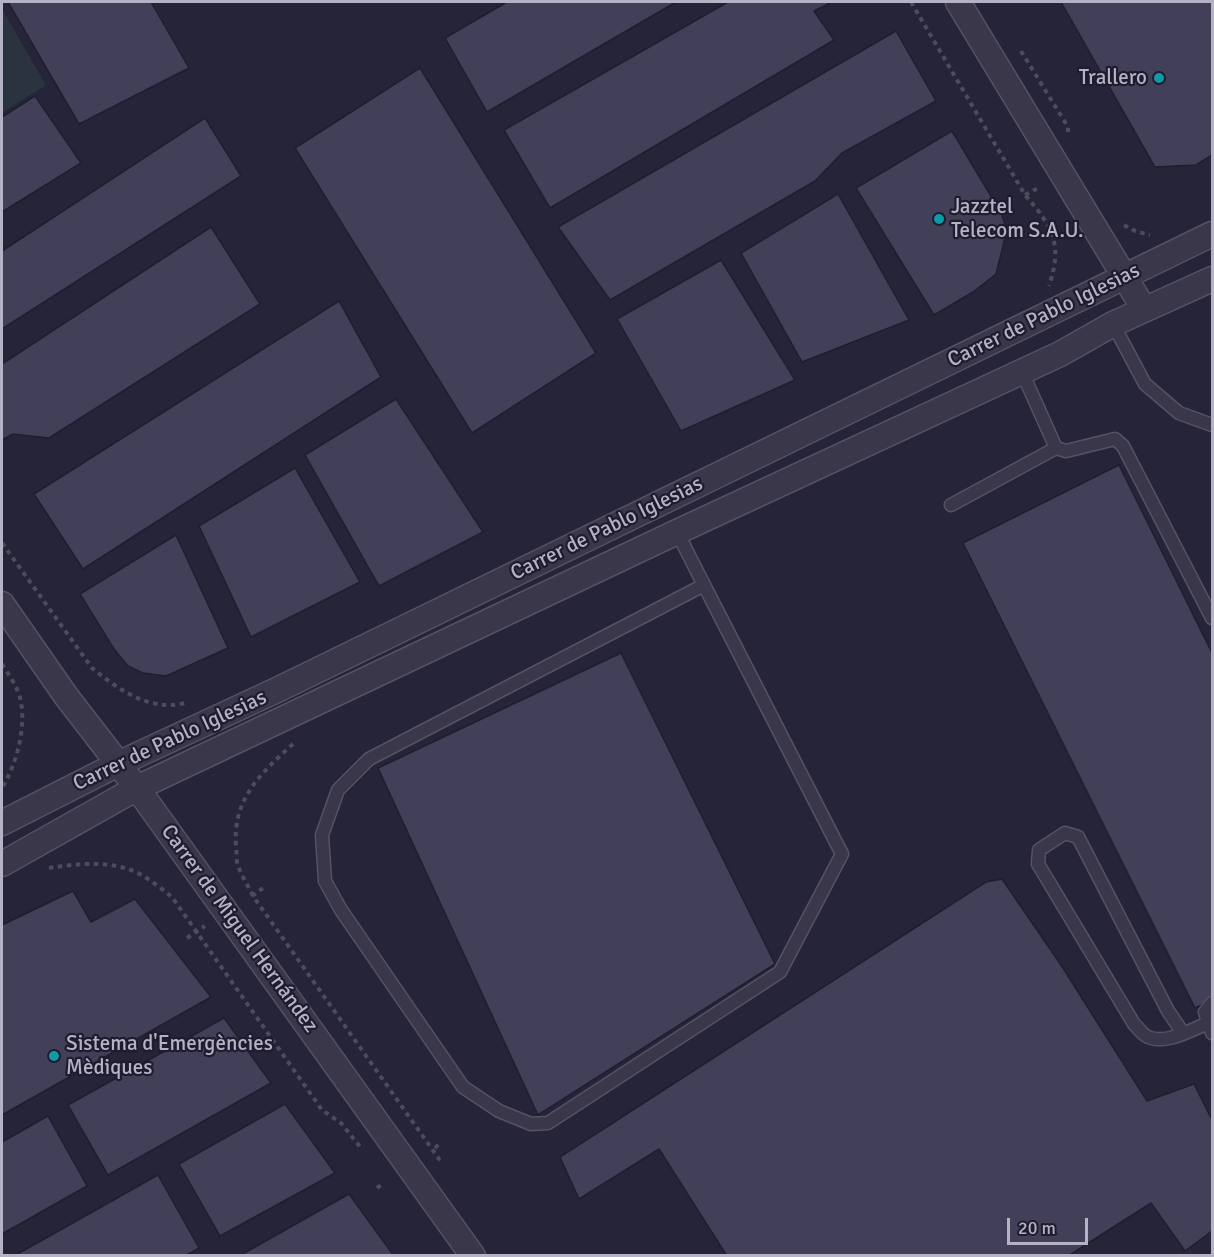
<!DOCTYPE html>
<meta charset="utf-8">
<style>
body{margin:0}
#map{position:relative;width:1214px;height:1257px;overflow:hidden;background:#252438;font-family:Signika,sans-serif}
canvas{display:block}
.frame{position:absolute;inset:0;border:3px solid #b5b2c5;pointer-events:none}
.scale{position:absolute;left:1007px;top:1218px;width:81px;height:27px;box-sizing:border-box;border:3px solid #b5b2c5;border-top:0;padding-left:8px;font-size:18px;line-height:21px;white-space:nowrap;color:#b5b2c5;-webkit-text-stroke:4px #1e1c2e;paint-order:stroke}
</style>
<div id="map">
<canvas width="1214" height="1257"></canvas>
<div class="frame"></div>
<div class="scale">20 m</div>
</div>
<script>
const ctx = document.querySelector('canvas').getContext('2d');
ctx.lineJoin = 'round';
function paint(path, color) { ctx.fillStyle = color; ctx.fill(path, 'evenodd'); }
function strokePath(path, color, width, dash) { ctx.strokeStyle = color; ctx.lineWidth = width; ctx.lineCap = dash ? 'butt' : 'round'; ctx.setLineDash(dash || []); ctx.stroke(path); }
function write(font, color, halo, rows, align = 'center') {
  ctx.font = font + ' Signika,sans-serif'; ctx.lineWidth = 4.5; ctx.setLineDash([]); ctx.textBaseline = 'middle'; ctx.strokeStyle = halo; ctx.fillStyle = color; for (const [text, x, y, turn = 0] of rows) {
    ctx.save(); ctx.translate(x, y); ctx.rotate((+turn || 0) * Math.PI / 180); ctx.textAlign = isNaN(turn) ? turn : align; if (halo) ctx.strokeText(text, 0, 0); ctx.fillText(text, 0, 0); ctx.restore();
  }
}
paint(new Path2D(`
 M2,9l44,76 -44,28z`), '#2a333e');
const building = new Path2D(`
 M8,2h143l38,66 -110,56z
 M507,2h169l-189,110 -42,-74z
 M728,2h104l-18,9 20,29 -284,168 -46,-78z
 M1061,2h151v153l-16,10 -41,2z
 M896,31l40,70 -94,52 -27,28 -205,119 -52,-73z
 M420,68l176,285 -124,80 -177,-285z
 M35,96l46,67 -79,49v-95z
 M205,118l36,58 -239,153v-78z
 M952,131l49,82 6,17 -11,44 -23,18 -39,23 -78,-127z
 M838,194l71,126 -107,42 -61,-109z
 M211,227l49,77 -211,134 -36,-4 -11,6v-76z
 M721,260l74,120 -114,51 -64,-112z
 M339,301l42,76 -298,192 -49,-75z
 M396,399l87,133 -104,54 -74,-131z
 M1119,465l93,188v347l-17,8 -232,-465z
 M295,468l65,114 -109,55 -52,-111z
 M176,535l52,113 -62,28 -23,-3 -15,-7 -14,-17 -34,-55z
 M621,653l154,311 -237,151 -160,-347z
 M1002,879l59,86 86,136 47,-17 18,36v111l-27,20 -34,-48 -83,53h-341l-68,-107 -80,50 -19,-42 426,-275z
 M73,891l18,31 44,-23 76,98 -209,118v-190z
 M224,1018l47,65 -163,92 -40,-70z
 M285,1104l50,69 -115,63 -41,-72z
 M48,1116l39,70 -85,48v-92z
 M158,1175l41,73 -14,8h-171z
 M349,1194l45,62h-155z`);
paint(building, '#424058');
strokePath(building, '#201e30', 1.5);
const service = new Path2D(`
 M1113,324l32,60 34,29 33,12
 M1022,372l34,76 10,3 49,-12 8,7 89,172
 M951,505l105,-57
 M677,532l27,53 138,269 -62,118 -232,151 -17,1 -32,-13 -36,-24 -122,-177 -16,-29 -3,-46 16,-45 31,-31 335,-174
 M1208,1023l-3,-11 7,-9
 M1183,1033l-15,-22 -90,-174 -13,-4 -26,17 -1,14 96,160c4,4 9,11 14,13 18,8 43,-7 60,-14l4,10`);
const minor = new Path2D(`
 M958,2l186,307
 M2,604l64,92 71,92 336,468
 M2,823l116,-59 161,-75 933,-455
 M2,864l135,-76 540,-256 383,-178 53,-30 99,-45`);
strokePath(service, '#545264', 15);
strokePath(minor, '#545264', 27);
strokePath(new Path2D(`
 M911,2l114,193c28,32 38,49 24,91
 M1021,51l47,76v5
 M1025,195l15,-8
 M1124,225l11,6 15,4
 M2,543l90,125c26,21 57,44 93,35
 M2,664c7,11 17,25 19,38 5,28 -5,63 -19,86
 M293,744c-33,30 -61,55 -57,104 1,6 0,13 2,18 4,10 10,20 15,30l186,263 -3,2
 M49,868c25,-4 54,-7 79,1 16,5 31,18 44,28l150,213 19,13 20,25
 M252,896l11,-8
 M187,938l18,-12
 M435,1148l4,-4
 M377,1188l7,-5`), '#484f5b', 4, [4.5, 4.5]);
strokePath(service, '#393749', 12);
strokePath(minor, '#393749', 24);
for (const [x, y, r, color] of [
 [1159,78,6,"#0f9aa8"],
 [939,219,6,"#0f9aa8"],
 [54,1056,6,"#0f9aa8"]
]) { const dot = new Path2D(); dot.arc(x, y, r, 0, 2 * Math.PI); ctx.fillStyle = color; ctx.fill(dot); strokePath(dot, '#1e1c2e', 2); }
write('21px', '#b5b2c5', '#1e1c2e', [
 ["Trallero",1147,78,"right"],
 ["Jazztel",951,207],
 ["Telecom S.A.U.",951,231],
 ["Sistema d'Emergències",66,1044],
 ["Mèdiques",66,1068]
], 'left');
write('21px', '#b5b2c5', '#1e1c2e', [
 ["Carrer de Pablo Iglesias",1044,316,-26],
 ["Carrer de Pablo Iglesias",607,529,-26],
 ["Carrer de Pablo Iglesias",170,741,-25],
 ["Carrer de Miguel Hernández",239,929,54]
]);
</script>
